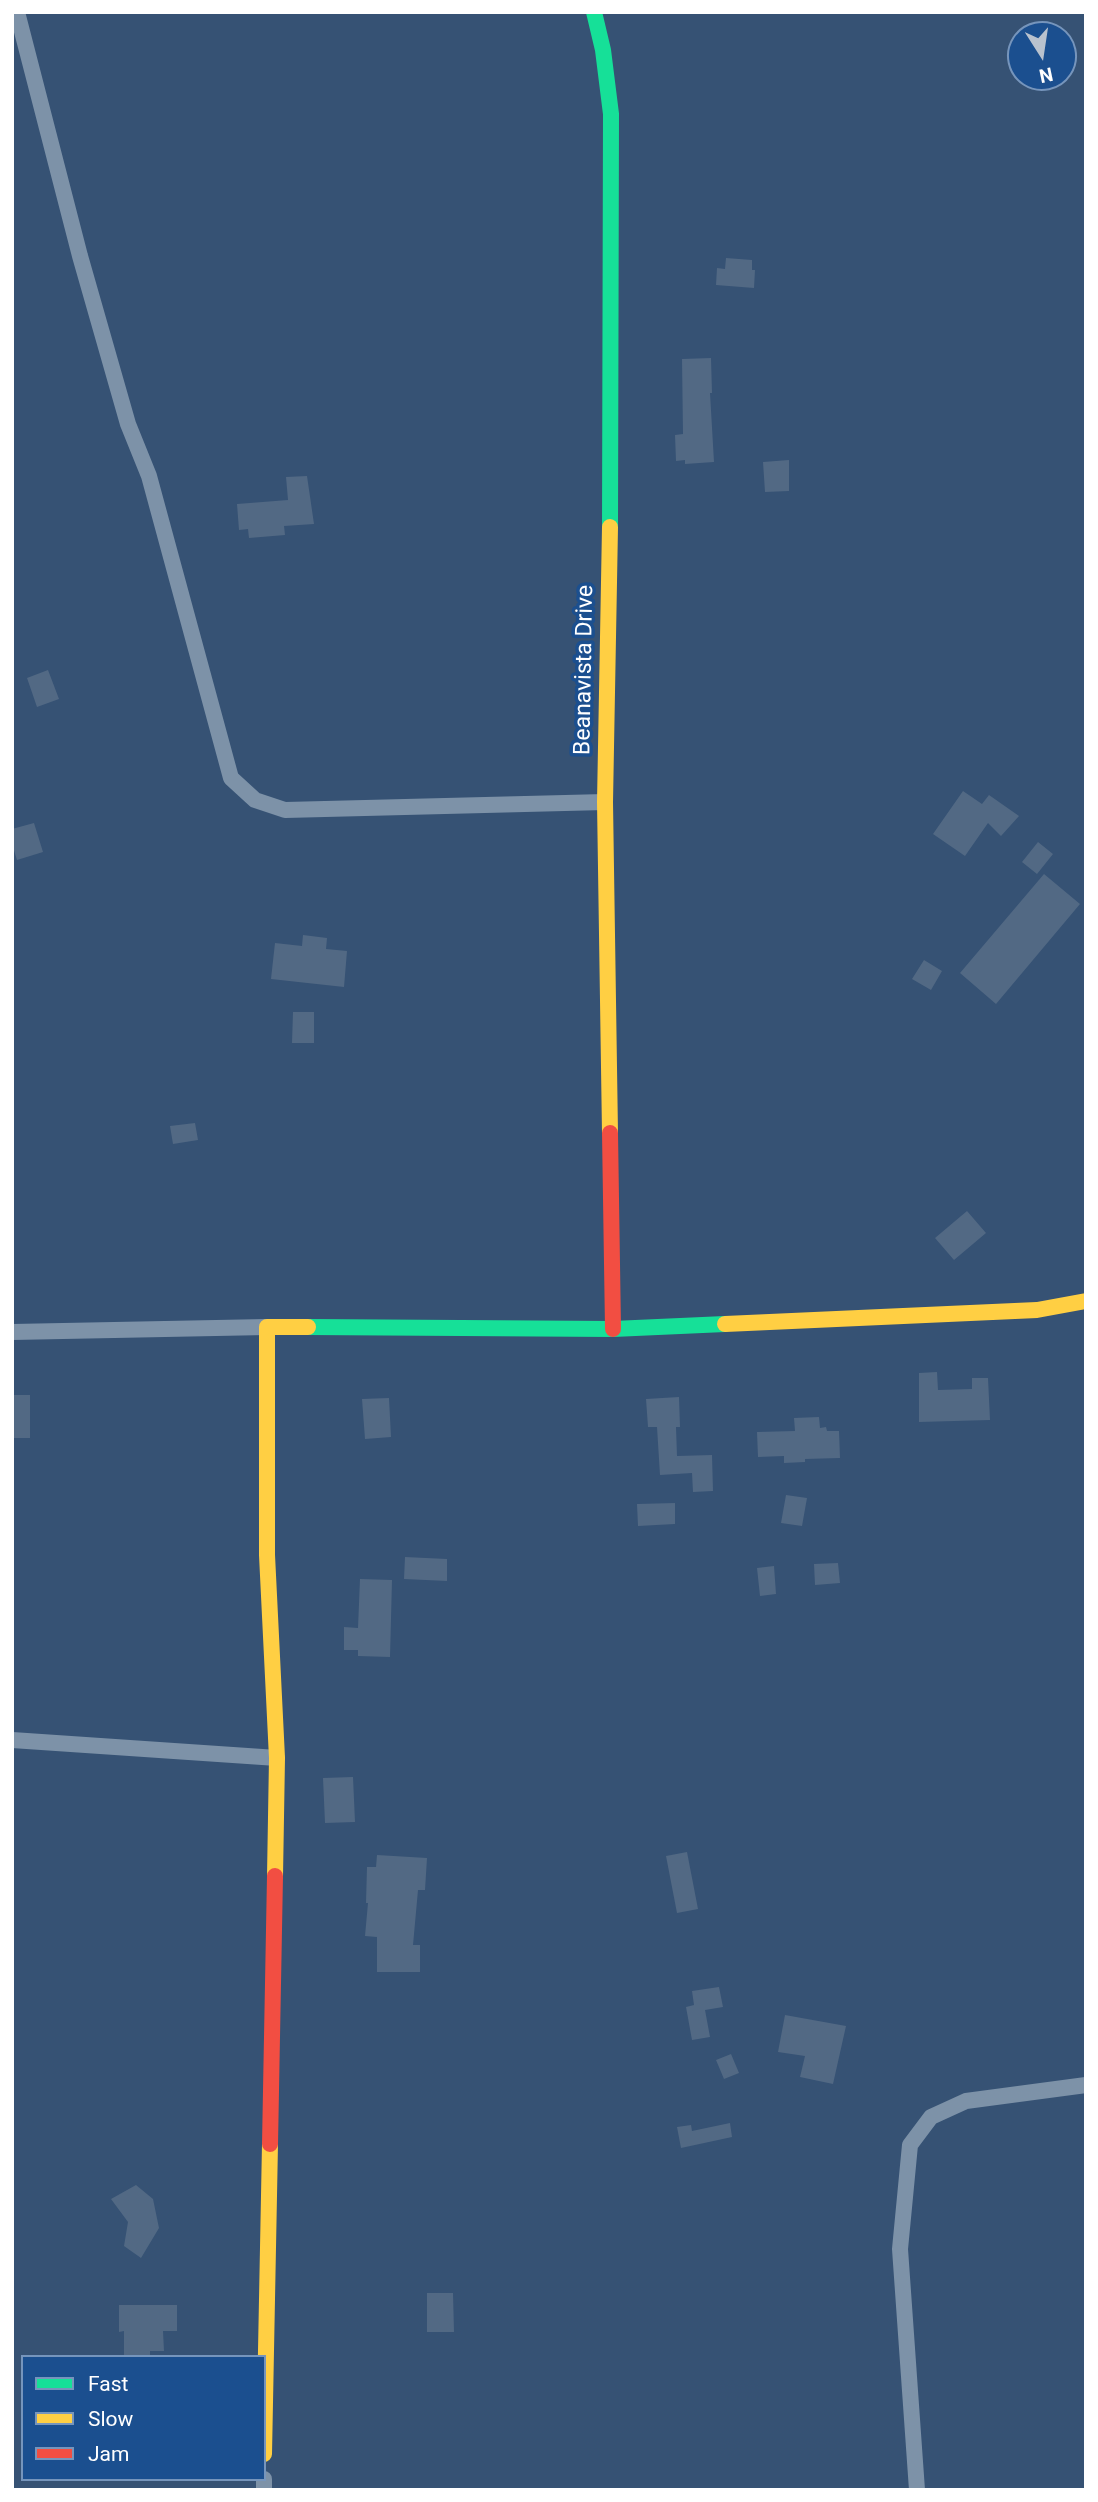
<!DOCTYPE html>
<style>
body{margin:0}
#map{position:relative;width:1098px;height:2502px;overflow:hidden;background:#365274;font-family:Roboto,sans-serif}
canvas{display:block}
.frame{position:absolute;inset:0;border:14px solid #fff;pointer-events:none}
.legend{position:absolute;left:21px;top:2355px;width:245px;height:126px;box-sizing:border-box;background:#1b4f8f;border:2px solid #7695bc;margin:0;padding:9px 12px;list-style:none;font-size:21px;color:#fff}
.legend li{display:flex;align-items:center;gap:14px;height:35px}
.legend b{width:35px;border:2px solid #7695bc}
.north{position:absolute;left:1007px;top:21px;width:70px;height:70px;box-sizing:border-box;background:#1b4f8f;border:2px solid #7695bc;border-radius:50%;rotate:168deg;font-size:19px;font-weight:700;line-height:28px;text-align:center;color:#fff}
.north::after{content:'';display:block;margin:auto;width:24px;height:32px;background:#b9c2ce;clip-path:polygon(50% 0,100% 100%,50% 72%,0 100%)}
</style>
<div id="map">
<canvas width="1098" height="2502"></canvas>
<div class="frame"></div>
<ul class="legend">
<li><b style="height:9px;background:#16e098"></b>Fast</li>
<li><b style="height:9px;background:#ffcf43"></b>Slow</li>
<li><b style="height:9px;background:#f24e42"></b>Jam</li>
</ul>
<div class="north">N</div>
</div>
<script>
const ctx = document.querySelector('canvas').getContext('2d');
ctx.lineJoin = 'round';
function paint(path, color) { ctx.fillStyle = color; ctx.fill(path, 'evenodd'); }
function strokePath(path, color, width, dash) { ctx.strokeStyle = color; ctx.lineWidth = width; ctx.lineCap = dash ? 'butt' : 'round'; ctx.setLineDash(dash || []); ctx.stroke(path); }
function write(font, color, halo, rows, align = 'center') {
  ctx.font = font + ' Roboto,sans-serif'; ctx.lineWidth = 7; ctx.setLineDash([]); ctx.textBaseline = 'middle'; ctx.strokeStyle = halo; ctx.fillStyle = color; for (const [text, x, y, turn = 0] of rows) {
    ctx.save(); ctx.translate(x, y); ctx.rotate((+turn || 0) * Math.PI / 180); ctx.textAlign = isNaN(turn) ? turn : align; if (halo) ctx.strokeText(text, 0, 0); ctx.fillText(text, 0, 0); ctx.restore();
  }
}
paint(new Path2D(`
 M726,258l26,2v10h3l-1,18 -38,-3 1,-17 8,1z
 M711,358l1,35h-2l4,69 -29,2v-4l-9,1 -1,-26 8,-1 -1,-75z
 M789,460v31l-24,1 -2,-30z
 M307,476l7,48 -30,2 1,9 -36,3 -1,-9 -9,1 -2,-26 51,-4 -2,-23z
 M48,670l11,29 -22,8 -10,-29z
 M963,791l19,13 7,-9 30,21 -18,20 -13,-13 -23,33 -32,-22z
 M34,823l9,29 -26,8 -5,-16v-15z
 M1038,842l15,12 -16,20 -15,-12z
 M1044,874l36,30 -84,100 -36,-31z
 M303,935l24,3 -1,11 21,2 -3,36 -73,-8 4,-36 27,3z
 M924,960l18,11 -11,19 -19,-11z
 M293,1012h21v31h-22z
 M195,1123l3,17 -25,4 -3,-18z
 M967,1211l19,22 -32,27 -19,-22z
 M937,1372l1,18 34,-1v-11h16l2,42 -71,2v-49z
 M12,1395h18v43h-18z
 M679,1397l1,30h-4l1,29 35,-1 1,36 -20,1 -1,-19 -32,2 -3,-48h-9l-2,-28z
 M389,1398l2,39 -26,2 -3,-40z
 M819,1417l1,11 6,-1 1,4h12l1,27 -35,1v3l-21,1v-7l-26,1 -1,-25 38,-1 -1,-13z
 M786,1495l21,3 -5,28 -21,-3z
 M675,1503v21l-37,2 -1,-22z
 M405,1557l42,2v22l-43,-2z
 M838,1563l2,20 -25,2 -1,-21z
 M774,1566l2,28 -16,2 -3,-28z
 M360,1579l32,1 -2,77 -32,-1v-6h-14v-23l14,1z
 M353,1777l2,45 -30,1 -2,-45z
 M687,1852l11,57 -21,4 -11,-57z
 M377,1855l50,3 -2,32h-7l-5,55h7v27h-43v-35l-12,-1 3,-33h-2l1,-36h9z
 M719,1987l4,20 -18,3 5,27 -18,3 -6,-33 8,-2 -2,-14z
 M785,2015l61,11 -13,58 -33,-7 5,-21 -27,-4z
 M731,2054l8,19 -15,6 -8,-19z
 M730,2123l2,14 -51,11 -4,-21 14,-2 1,6z
 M136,2185l17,14 6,29 -18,30 -17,-12 4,-24 -17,-23z
 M427,2293h26l1,39h-27z
 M119,2305h58v26h-14l1,20h-14v6h-26v-26l-5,1z`), '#526984');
strokePath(new Path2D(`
 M17,12l63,244 48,168 21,52 82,302 24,22 30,10 320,-8
 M12,1332l255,-5
 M12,1740l265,18
 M264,2490v-11
 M917,2490l-17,-241 10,-104 21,-28 35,-16 120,-16`), '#7d92a8', 16);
strokePath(new Path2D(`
 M594,12l9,38 8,64 -1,413
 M308,1327l305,2 112,-5`), '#16e098', 16);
strokePath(new Path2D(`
 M610,527l-5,275 5,331
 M725,1324l312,-14 49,-9
 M275,1876l2,-118 -10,-203v-228h41
 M264,2454l6,-310`), '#ffcf43', 16);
strokePath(new Path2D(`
 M610,1133l3,196
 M270,2144l5,-268`), '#f24e42', 16);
write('23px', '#fff', '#1b4f8f', [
 ["Beanavista Drive",585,670,-89]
]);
</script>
